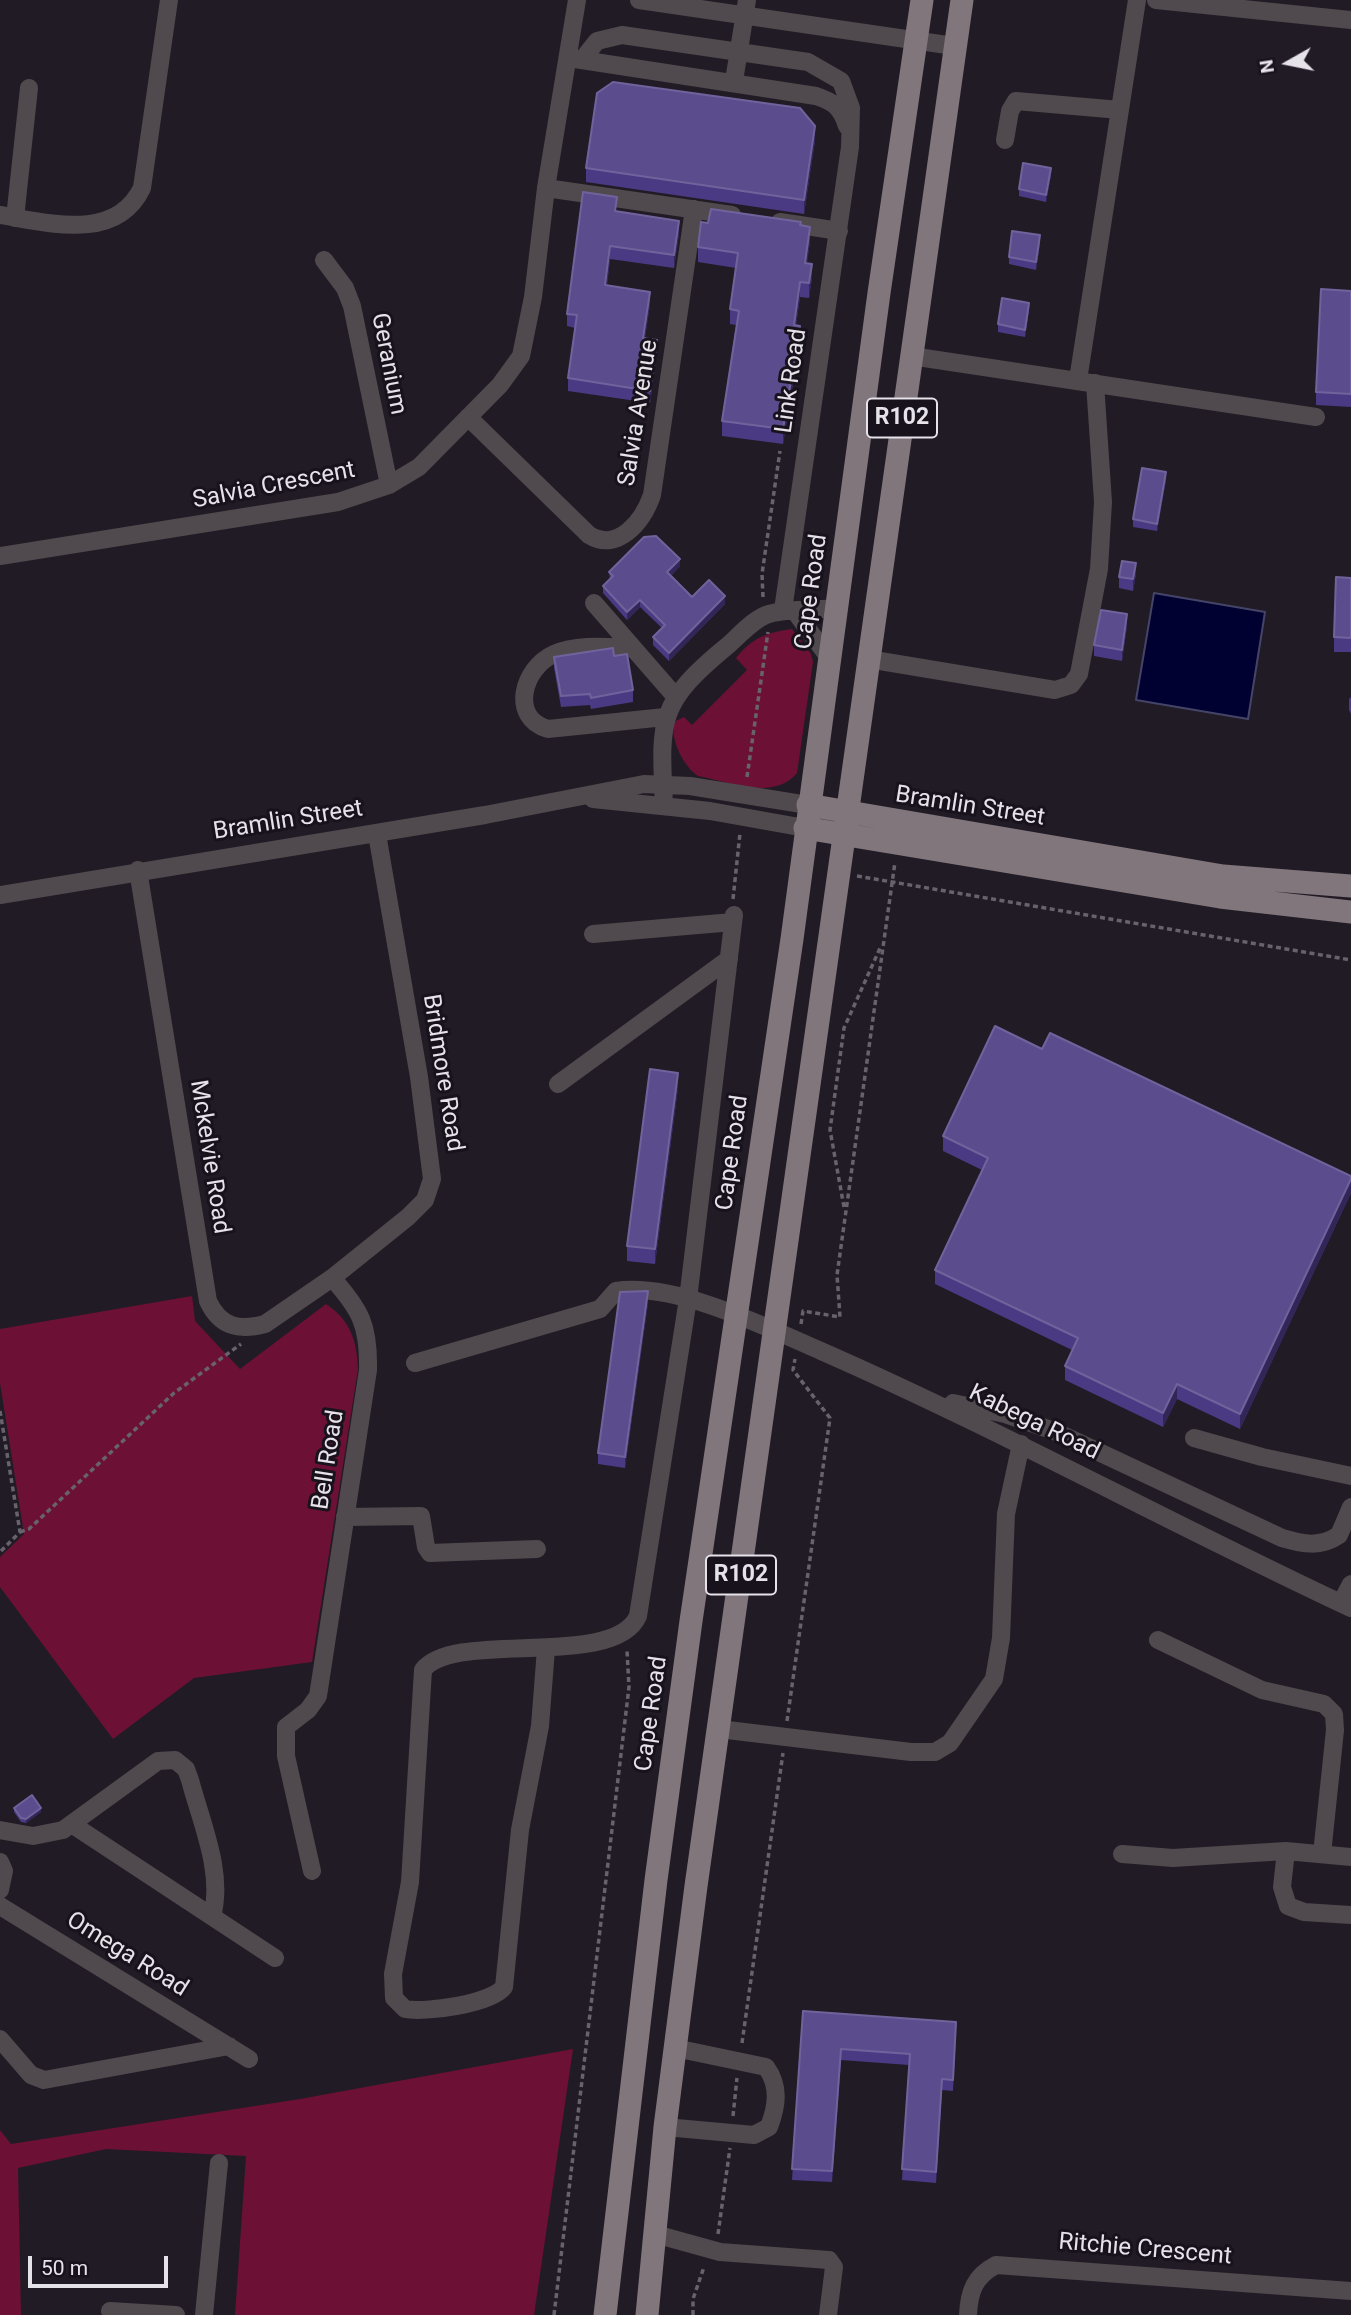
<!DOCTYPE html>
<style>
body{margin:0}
#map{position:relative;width:1351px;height:2315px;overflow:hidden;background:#211b25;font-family:Roboto,sans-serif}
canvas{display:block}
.north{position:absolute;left:1253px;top:28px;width:70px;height:70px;-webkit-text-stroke:5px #18121c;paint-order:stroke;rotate:261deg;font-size:19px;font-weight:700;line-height:28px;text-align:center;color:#e6e2e9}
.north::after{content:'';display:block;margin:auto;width:24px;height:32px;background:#e6e2e9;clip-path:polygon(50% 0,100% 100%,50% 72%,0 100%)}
.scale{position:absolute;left:28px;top:2256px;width:140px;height:32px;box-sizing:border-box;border:4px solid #e6e2e9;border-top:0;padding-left:9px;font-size:21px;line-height:24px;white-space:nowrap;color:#e6e2e9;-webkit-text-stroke:5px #18121c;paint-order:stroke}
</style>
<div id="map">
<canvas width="1351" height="2315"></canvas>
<div class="north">N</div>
<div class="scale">50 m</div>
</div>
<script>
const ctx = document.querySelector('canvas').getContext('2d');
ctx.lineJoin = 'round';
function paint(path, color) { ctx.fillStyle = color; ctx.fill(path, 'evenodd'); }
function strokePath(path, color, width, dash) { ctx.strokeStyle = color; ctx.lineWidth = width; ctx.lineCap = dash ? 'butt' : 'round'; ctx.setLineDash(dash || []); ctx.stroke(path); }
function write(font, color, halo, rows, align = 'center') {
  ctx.font = font + ' Roboto,sans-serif'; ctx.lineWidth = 6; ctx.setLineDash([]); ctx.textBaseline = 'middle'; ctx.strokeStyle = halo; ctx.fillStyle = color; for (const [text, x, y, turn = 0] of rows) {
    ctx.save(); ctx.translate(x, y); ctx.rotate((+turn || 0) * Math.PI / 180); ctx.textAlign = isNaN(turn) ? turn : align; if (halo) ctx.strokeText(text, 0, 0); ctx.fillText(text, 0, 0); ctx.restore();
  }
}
paint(new Path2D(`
 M792,629l19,25 2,8 -16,111c-23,28 -68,9 -99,3 -14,-9 -28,-36 -24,-54l10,-5 8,8 55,-55 -11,-12c17,-21 30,-25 56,-29z
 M192,1296l3,25 45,48 86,-65c24,16 31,36 32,65l-46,293 -118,16 -81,61 -113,-152v-30l24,-23 -24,-151v-54z
 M573,2049l-39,266h-299l11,-159 -140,-7 -88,19 3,147h-21v-185l11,14 289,-45z`), '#6c1135');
const water = new Path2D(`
 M1154,593l111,19 -17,107 -112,-19z`);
paint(water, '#000031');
strokePath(water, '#454468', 2);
strokePath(new Path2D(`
 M763,597l-1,-23 18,-123
 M747,777l21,-145
 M857,876l494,84
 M733,899l7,-66
 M844,1207l-14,-77 14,-102 37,-82
 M801,1324l2,-13 37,6 -3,-42 58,-413
 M0,1411l20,121 -20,20
 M20,1532l9,-3 145,-136 67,-49
 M787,1721l43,-303 -37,-48 2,-11
 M742,2043l41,-290
 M733,2116l4,-38
 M718,2234l12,-86
 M554,2315l75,-628 -2,-37
 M693,2315v-16l11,-32`), '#67626b', 3.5, [5, 3.5]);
strokePath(new Path2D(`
 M639,0l315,46
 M1156,0l195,20
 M575,59l241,37c18,6 25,11 31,30
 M582,60l15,-19 25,-6 186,27 33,19 10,27 -1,39 -67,463
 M734,81l13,-81
 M1005,140l5,-29 6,-10 104,9
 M546,188l186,27
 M0,215c49,8 116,27 142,-27l27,-188
 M15,218l14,-130
 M780,222l59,9
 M324,260l21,28 7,18 37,179
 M911,356l405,61
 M1078,380l59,-380
 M468,417l121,118c29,18 54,-14 63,-40l42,-286
 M0,556l338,-54 51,-17 30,-18 81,-82 21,-29 12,-59 13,-109 31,-188
 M594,603l81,93
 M796,613l34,46
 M630,648c-24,-1 -53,-4 -76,6 -31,14 -45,63 -6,75l117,-12
 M868,659l187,31 16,-5 8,-11 20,-105 4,-67 -8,-119
 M593,799l117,12 95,17
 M664,806c-4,-86 -7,-102 62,-159 12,-10 28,-29 43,-33 17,-5 48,-4 69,-6
 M138,870l70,431c12,26 31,30 57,23l67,-46 76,-61 17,-17 7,-21 -13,-102 -42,-243
 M0,895l485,-80 159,-31 46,2 118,19
 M593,934l140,-12
 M558,1084l171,-125
 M415,1363l185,-54 16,-18c59,-9 150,36 205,60 180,79 352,174 530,257
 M953,1403l52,11 49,17 228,107c21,6 38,10 57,-3l12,-28
 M1194,1438l68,19 89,19
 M345,1517l76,-1 5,31 4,6 107,-4
 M1341,1603l10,-19
 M1158,1640l104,50 62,14 10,10 1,16 -13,124
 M546,1649l-6,77 -20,104 -16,157c-13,17 -79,26 -99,22l-11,-11 -1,-24 17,-92 13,-212c31,-41 191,0 215,-54l50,-317 46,-384
 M719,1729l192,23h24l15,-9 44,-64 7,-41 5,-124 15,-70
 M73,1825l202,133
 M0,1830l33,6 30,-6 95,-69 17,-1 11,9 4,11c11,42 34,93 22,136
 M1286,1851l-4,36 6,19 16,6 47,3
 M1122,1854l51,4 113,-7 65,6
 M0,1862l4,9 -4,19
 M312,1871l-26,-115v-29l22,-17 10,-14 50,-326c1,-44 -7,-60 -36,-92
 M0,1906l249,153
 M0,2039l31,36 13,5 185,-34
 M665,2127l89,8 15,-8c8,-21 11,-41 -3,-60l-91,-19
 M655,2234l65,18 109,8 5,7 -6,48
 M110,2311l66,4
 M204,2315l15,-152
 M968,2315c1,-24 7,-39 28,-50l355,26`), '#504a4e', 18);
strokePath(new Path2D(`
 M808,805l415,71 128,10
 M805,828l415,69 131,15
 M605,2315l51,-435 35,-259 101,-682 87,-646 43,-293
 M647,2315l18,-188 31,-241 266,-1886`), '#82767d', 23);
paint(new Path2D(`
 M815,141l-11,73 -218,-32v-14z
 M1051,175l-5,27 -27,-6v-7z
 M617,212l62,21 -5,35 -64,-9 -3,27 43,18 -5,34 12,14 -7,51 -82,-12v-13l7,-50 -8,-2v-12z
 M708,223l93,3 9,15 -3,22 5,15 -3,20 -9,-1 -4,29 4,15 -17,103 -61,-8v-15l14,-96 -6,-1v-15l6,-41 -38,-6v-15z
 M1040,243l-4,27 -27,-6v-7z
 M1351,291v116l-35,-2v-13z
 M1029,310l-4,27 -27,-5v-8z
 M1166,480l-9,51 -24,-4v-8z
 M680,566l-9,10 21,21 33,7 -56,57 -16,-16v-8l9,-9 -22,-21 -13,13 -24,-27v-7l7,-7 -1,-7z
 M1136,574l-3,17 -14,-3v-11z
 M1351,578v74h-17v-15z
 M1127,626l-5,35 -28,-5v-11z
 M614,656l19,34v12l-42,7 -1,-4 -29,2 -7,-39v-11z
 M1351,697v17l-2,-4v-11z
 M1042,1049l309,127v17l-111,236 -63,-30 -14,28 -98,-47v-14l7,-16 -137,-66v-14l47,-100 -39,-19v-15z
 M678,1088l-23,176 -28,-3v-15z
 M648,1303l-23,165 -27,-4v-11z
 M14,1808l27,4 -15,11 -5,-1 -7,-10z
 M803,2011l153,22 -3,58 -11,-1 -6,93 -34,-3 7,-115 -68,-5 -9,122 -40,-2z`), '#4a3a83');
paint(new Path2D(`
 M815,126v15l-11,73v-14z
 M1051,168v7l-5,27v-7z
 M679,221v12l-5,35v-13z
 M810,227v14l-5,37v-15z
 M1040,235v8l-4,27v-8z
 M610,246v13l-5,39v-13z
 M812,264v14l-3,20v-15z
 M800,282v15l-6,43v-15z
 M650,292v12l-7,46v-12z
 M1029,303v7l-4,27v-7z
 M800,326v15l-17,103v-15z
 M657,340v12l-7,51v-12z
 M1166,472v8l-9,51v-7z
 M680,559v7l-13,14v-8z
 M1136,563v11l-3,17v-12z
 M725,596v8l-56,57v-8z
 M640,600v7l-13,13v-8z
 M1127,614v12l-5,35v-11z
 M678,1073v15l-23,176v-15z
 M1351,1179v14l-111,236v-15z
 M648,1291v12l-23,165v-11z
 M1177,1384v15l-14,28v-14z
 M41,1808v4l-15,11v-4z
 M841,2049v11l-9,122v-11z
 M942,2079v11l-6,93v-11z`), '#322659');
const building = new Path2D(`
 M613,82l187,26 15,18 -11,74 -218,-32 11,-75z
 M1023,163l28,5 -5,27 -27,-6z
 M583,192l34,5 -2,14 64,10 -5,34 -64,-9 -5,39 45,7 -7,46 14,2 -7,51 -82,-13 9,-63 -10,-1z
 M711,209l90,13 -1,3 10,2 -5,36 7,1 -3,19 -9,-1 -6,43 6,1 -17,103 -61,-8 17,-110 -9,-2 8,-56 -40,-6 3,-25 7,1z
 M1012,231l28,4 -4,27 -27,-5z
 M1321,289l30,2v103l-35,-2z
 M1002,298l27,5 -4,27 -27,-6z
 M1142,468l24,4 -9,52 -24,-5z
 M656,536l24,23 -13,13 25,25 17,-17 16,16 -56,57 -16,-16 12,-12 -25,-25 -13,12 -24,-26 10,-10 -4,-4 35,-35z
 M1122,561l14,2 -3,16 -14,-2z
 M1336,577l15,1v60l-17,-1z
 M1101,610l26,4 -5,36 -28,-5z
 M613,648l1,8 13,-2 6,36 -42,8 -1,-4 -29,2 -7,-39z
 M995,1026l47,23 8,-16 301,143v3l-111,235 -63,-30 -14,29 -98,-47 13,-28 -143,-68 53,-112 -45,-22z
 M650,1069l28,4 -23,176 -28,-3z
 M648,1291l-23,166 -27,-4 22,-161z
 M32,1795l9,13 -15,11 -5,-1 -7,-10z
 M803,2011l153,11 -3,58 -11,-1 -6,93 -34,-3 8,-115 -69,-5 -9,122 -40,-2z`);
paint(building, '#5b4c8e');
strokePath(building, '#70639c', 2);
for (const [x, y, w] of [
 [902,418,70],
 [741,1575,70]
]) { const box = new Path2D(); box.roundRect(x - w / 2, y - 19.5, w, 39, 5); ctx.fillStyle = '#18121c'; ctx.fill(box); strokePath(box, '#e6e2e9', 2); }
write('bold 23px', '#e6e2e9', null, [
 ["R102",902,418],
 ["R102",741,1575]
]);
write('24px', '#e6e2e9', '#18121c', [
 ["Geranium",388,364,79],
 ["Link Road",792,381,-82],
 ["Salvia Avenue",639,413,-81],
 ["Salvia Crescent",274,486,-11],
 ["Cape Road",812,592,-82],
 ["Bramlin Street",970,807,9],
 ["Bramlin Street",288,821,-9],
 ["Bridmore Road",442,1073,81],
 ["Cape Road",733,1153,-82],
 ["Mckelvie Road",209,1157,81],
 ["Kabega Road",1034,1423,26],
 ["Bell Road",329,1460,-81],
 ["Cape Road",652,1714,-82],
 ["Omega Road",127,1955,32],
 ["Ritchie Crescent",1145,2250,5]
]);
</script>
